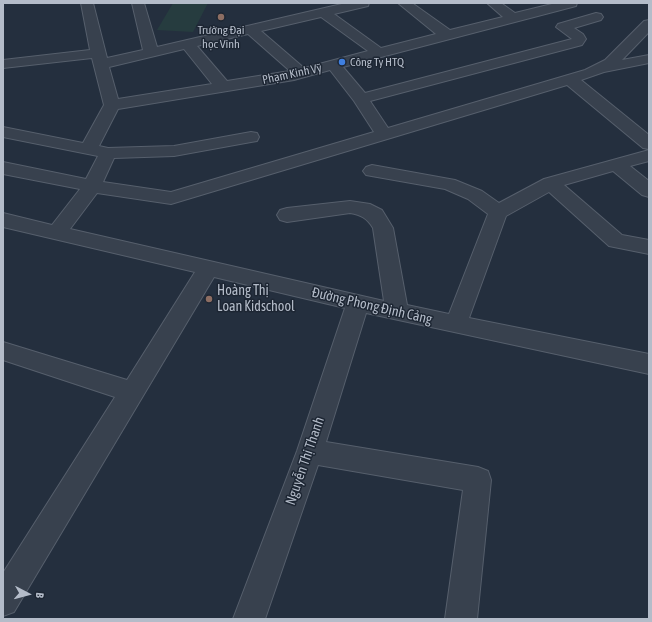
<!DOCTYPE html>
<meta charset="utf-8">
<style>
body{margin:0}
#map{position:relative;width:652px;height:622px;overflow:hidden;background:#242f3e;font-family:"Asap Condensed",sans-serif}
canvas{display:block}
.frame{position:absolute;inset:0;border:4px solid #b4bcc9;pointer-events:none}
.north{position:absolute;left:8px;top:574px;width:40px;height:40px;-webkit-text-stroke:3px #1d2633;paint-order:stroke;rotate:96deg;font-size:11px;font-weight:700;line-height:16px;text-align:center;color:#b4bcc9}
.north::after{content:'';display:block;margin:auto;width:14px;height:18px;background:#b4bcc9;clip-path:polygon(50% 0,100% 100%,50% 72%,0 100%)}
</style>
<div id="map">
<canvas width="652" height="622"></canvas>
<div class="frame"></div>
<div class="north">B</div>
</div>
<script>
const ctx = document.querySelector('canvas').getContext('2d');
ctx.lineJoin = 'round';
function paint(path, color) { ctx.fillStyle = color; ctx.fill(path, 'evenodd'); }
function strokePath(path, color, width, dash) { ctx.strokeStyle = color; ctx.lineWidth = width; ctx.lineCap = dash ? 'butt' : 'round'; ctx.setLineDash(dash || []); ctx.stroke(path); }
function write(font, color, halo, rows, align = 'center') {
  ctx.font = font + ' "Asap Condensed",sans-serif'; ctx.lineWidth = 3; ctx.setLineDash([]); ctx.textBaseline = 'middle'; ctx.strokeStyle = halo; ctx.fillStyle = color; for (const [text, x, y, turn = 0] of rows) {
    ctx.save(); ctx.translate(x, y); ctx.rotate((+turn || 0) * Math.PI / 180); ctx.textAlign = isNaN(turn) ? turn : align; if (halo) ctx.strokeText(text, 0, 0); ctx.fillText(text, 0, 0); ctx.restore();
  }
}
paint(new Path2D(`
 M173,3h35l-15,29 -36,-2z`), '#263c3f');
const minor = new Path2D(`
 M81,3h12l14,55 36,-8 -11,-47h12l13,44 189,-44h23l-1,3 -34,8 47,34 55,-14 -38,-31h14l38,27 53,-13 -16,-14h14l14,10 41,-10h21l-1,3 -233,61 22,26 207,-54 -16,-12 2,-3 38,-11 5,1 2,3 -2,3 -27,8 9,6 3,5 -4,6 -212,56 18,27 197,-58 20,-10 39,-39 5,-1v12l-27,28 27,-5v8l-45,9 -23,8 68,55v14l-6,-1 -76,-63 -396,119 -74,-11 -27,36 314,72 -11,-73c-6,-10 -12,-13 -23,-15l-63,9 -7,-2 -3,-5 3,-5 7,-2 63,-7 20,3 12,6 11,18 14,77 42,9 39,-100 -20,-15 -23,-10 -79,-14 -3,-4 3,-4 6,-2 83,15 27,11 17,12 45,-24 105,-29v11l-19,5 19,15v16l-7,-2 -29,-24 -49,14 58,50 27,5v14l-40,-8 -60,-54 -43,24 -37,102 180,36v20l-283,-61 -40,129 152,25 10,4 3,9 -14,139h-32l18,-129 -145,-25 -53,154h-32l64,-168 48,-143 -131,-31 -200,335 -11,4v-43l112,-176 -112,-37v-18l124,38 68,-108 -192,-45v-14l49,12 28,-36 -77,-15v-12l83,17 12,-23 -95,-19v-10l80,16 21,-38 -12,-47 -89,10v-8l87,-10zM321,17l47,34 -64,17 -43,-37zM248,34l42,37 -63,10 -30,-35zM184,49l28,35 -94,15 -9,-32zM330,70l24,31 20,31 -203,60 -68,-10 11,-24 60,-2 77,-14 6,-1 2,-4 -2,-4 -6,-1 -77,14 -66,2 -9,-2 19,-37 176,-29z`);
strokePath(minor, '#565f6c', 2);
paint(minor, '#38414e');
for (const [x, y, r, color] of [
 [221,17,4,"#8d6e63"],
 [342,62,4,"#3f7fe0"],
 [209,299,4,"#8d6e63"]
]) { const dot = new Path2D(); dot.arc(x, y, r, 0, 2 * Math.PI); ctx.fillStyle = color; ctx.fill(dot); strokePath(dot, '#1d2633', 1.5); }
write('12px', '#b4bcc9', '#1d2633', [
 ["Trường Đại",221,30],
 ["học Vinh",221,44],
 ["Công Ty HTQ",350,62,"left"]
]);
write('12px', '#b4bcc9', '#1d2633', [
 ["Phạm Kinh Vỹ",292,74,-12]
]);
write('14px', '#b4bcc9', '#1d2633', [
 ["Hoàng Thị",217,291],
 ["Loan Kidschool",217,307]
], 'left');
write('14px', '#b4bcc9', '#1d2633', [
 ["Đường Phong Định Cảng",372,306,13],
 ["Nguyễn Thị Thanh",305,461,-71]
]);
</script>
